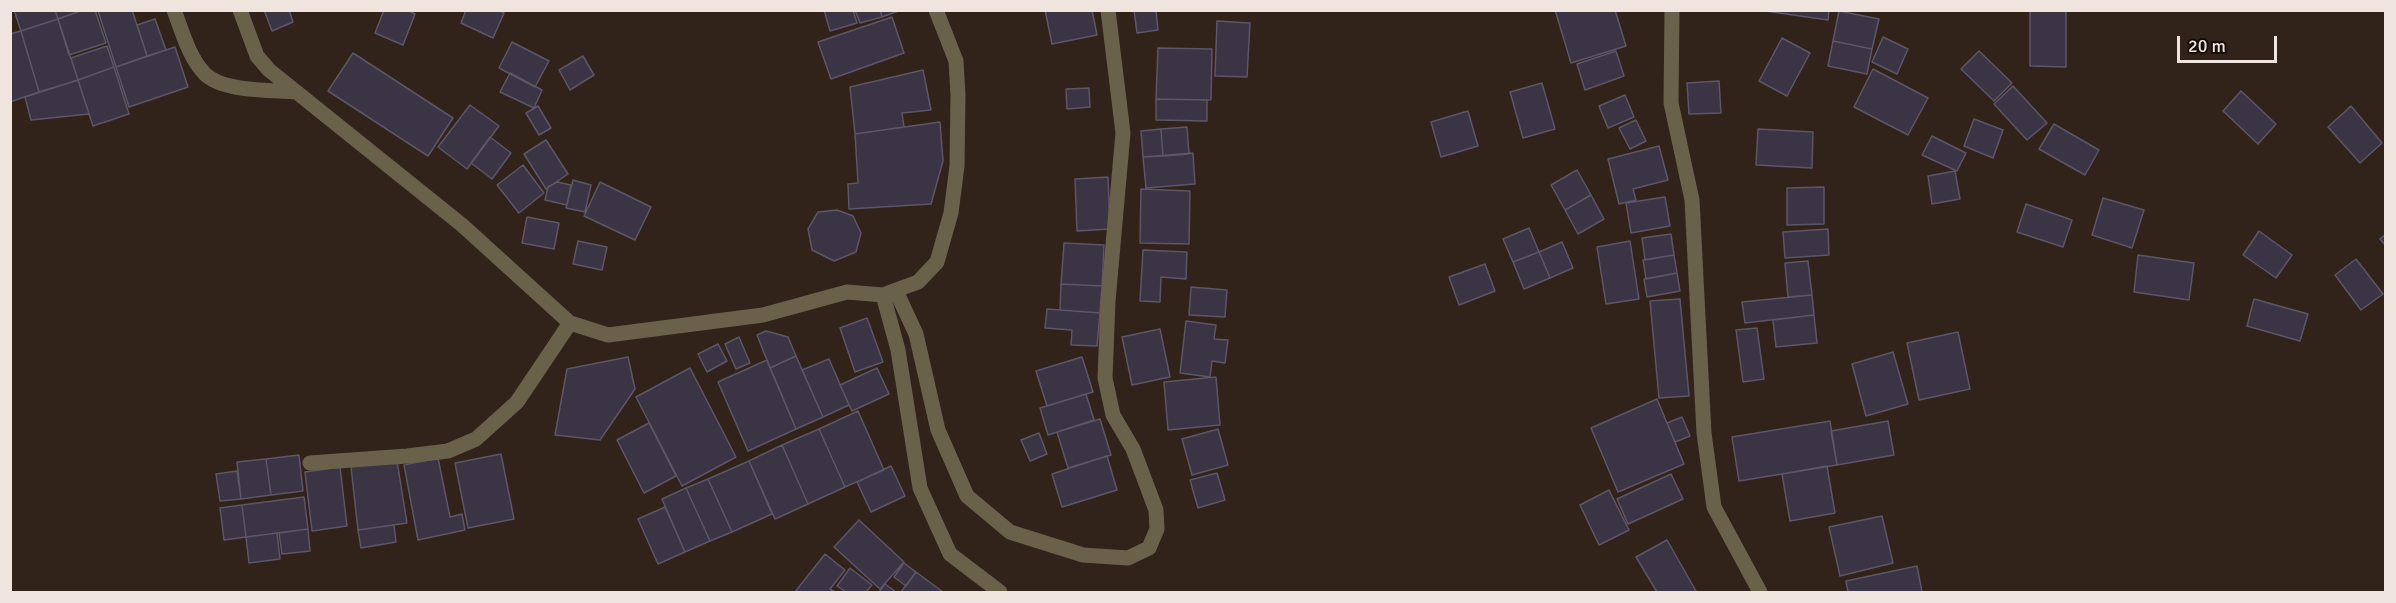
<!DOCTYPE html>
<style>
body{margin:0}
#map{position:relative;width:2396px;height:603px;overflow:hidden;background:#31221a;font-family:Signika,sans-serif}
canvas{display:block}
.frame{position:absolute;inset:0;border:12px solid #efe4de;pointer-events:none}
.scale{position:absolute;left:2177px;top:36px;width:100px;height:27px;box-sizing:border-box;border:3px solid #efe4de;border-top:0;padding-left:8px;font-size:18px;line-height:21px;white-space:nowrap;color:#efe4de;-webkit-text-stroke:4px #140d0a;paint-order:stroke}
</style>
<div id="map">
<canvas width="2396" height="603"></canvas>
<div class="frame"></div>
<div class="scale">20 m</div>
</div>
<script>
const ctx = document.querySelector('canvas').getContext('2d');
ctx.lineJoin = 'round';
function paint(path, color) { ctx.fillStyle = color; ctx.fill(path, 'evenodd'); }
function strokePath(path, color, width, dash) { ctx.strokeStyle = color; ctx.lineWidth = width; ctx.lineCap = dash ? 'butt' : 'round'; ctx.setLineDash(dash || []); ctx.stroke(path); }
const building = new Path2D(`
 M14,10h41l3,9 -37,12z
 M55,10h28l-25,9z
 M83,10h12l11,33 -37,12 -11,-36z
 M101,10h31l15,46 -31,11 -18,-56z
 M264,10h25l4,12 -21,9z
 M384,10h23l8,4 -12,31 -28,-12z
 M466,10h33l5,3 -11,25 -32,-15z
 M824,10h29l4,13 -27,8z
 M855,10h25l2,7 -22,6z
 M880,10h21l-19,7z
 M1045,10h47l5,25 -45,9z
 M1134,10h22l2,20 -21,3z
 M1555,10h60l11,36 -55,17z
 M1758,10h71l-1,10z
 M2030,10h36v57l-36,-1z
 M1839,11l40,8 -7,30 -39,-8z
 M892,17l12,36 -73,26 -13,-37z
 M58,19l20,61 -39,12 -18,-61z
 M155,19l11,31 -19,6 -10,-31z
 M1217,21l33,2 -3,54 -32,-1z
 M21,31l18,61 -29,10v-68z
 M1883,37l25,12 -11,25 -25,-12z
 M1782,38l28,15 -23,43 -28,-15z
 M1833,41l39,8 -5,25 -39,-8z
 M512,42l37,19 -14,26 -36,-19z
 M107,46l7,21 -36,13 -7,-22z
 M175,47l13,40 -59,20 -13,-40z
 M1158,48l54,1 -1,51 -55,-1z
 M1616,51l8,25 -39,14 -8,-26z
 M1979,51l33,32 -18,18 -33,-32z
 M353,53l100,65 -25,38 -100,-65z
 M583,56l11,19 -24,15 -11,-20z
 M114,67l15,47 -36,12 -15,-46z
 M1873,69l55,29 -20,37 -54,-28z
 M923,70l8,40 -29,3 2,14 -49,7 -5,-47z
 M510,73l32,17 -8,18 -34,-16z
 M78,80l11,34 -58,6 -6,-23z
 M1719,81l2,32 -32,1 -2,-31z
 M1542,83l13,46 -32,9 -13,-46z
 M2013,86l34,37 -20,17 -33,-36z
 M1089,88l1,19 -23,2 -1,-20z
 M2241,91l35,33 -18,20 -35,-33z
 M1625,95l9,22 -26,11 -9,-22z
 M1156,99l51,1v21l-51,-1z
 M470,105l29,21 -32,43 -29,-22z
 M538,106l13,22 -12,7 -13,-22z
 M2351,106l31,37 -22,20 -32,-36z
 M1468,111l10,35 -37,11 -10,-35z
 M1974,119l29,11 -10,28 -29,-12z
 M1636,120l10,21 -16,8 -11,-21z
 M940,122l3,39 -12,43 -82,5 -1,-25 10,-1 -3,-49z
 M2054,124l45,26 -14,25 -46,-26z
 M1187,127l2,27 -26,2 -2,-27z
 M1161,129l2,27 -20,1 -2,-26z
 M1758,129l55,3 -1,36 -56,-3z
 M1932,136l34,17 -9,18 -35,-16z
 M490,137l21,16 -19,26 -21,-16z
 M546,140l22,34 -22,15 -22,-35z
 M1659,146l9,34 -35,9 3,11 -17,4 -11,-45z
 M1193,153l2,31 -49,4 -3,-31z
 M523,165l21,28 -25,20 -22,-28z
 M1577,170l14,25 -26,15 -14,-25z
 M1955,171l5,28 -28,5 -4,-28z
 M1108,177l2,52 -33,2 -2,-52z
 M573,180l18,5 -6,27 -19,-4z
 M557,182l14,3 -4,20 -22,-5 3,-13z
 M600,182l51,25 -16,33 -51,-24z
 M1824,187v37l-37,1v-37z
 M1141,189l49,2 -1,53 -49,-1z
 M1591,195l13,24 -26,15 -13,-24z
 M1665,197l5,29 -39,7 -5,-30z
 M2103,198l41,12 -12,38 -40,-13z
 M2026,204l46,16 -9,27 -46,-15z
 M837,210l16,6 8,17 -5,19 -22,9 -22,-11 -4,-21 10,-17z
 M527,217l32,6 -5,26 -32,-6z
 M1529,228l10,24 -26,10 -10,-23z
 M1828,229l1,26 -44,3 -2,-26z
 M2259,231l33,24 -16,23 -33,-23z
 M1671,234l3,21 -29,5 -3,-22z
 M2386,234v12l-6,-7z
 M578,241l29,6 -5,23 -29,-6z
 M1630,241l9,58 -33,5 -9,-57z
 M1562,242l11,26 -23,10 -11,-26z
 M1064,243l40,2 -2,41 -41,-2z
 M1143,250l44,2 -1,27 -25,-2 -1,25 -20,-1z
 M1539,252l11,26 -26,11 -11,-27z
 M1674,255l3,18 -31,6 -3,-19z
 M2138,255l56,8 -5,37 -55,-8z
 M2356,259l27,35 -22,16 -26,-35z
 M1808,261l4,34 -24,2 -3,-34z
 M1485,264l10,27 -36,14 -10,-28z
 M1677,273l3,18 -33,6 -3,-18z
 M1061,284l41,2 -2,27 -40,-3z
 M1191,287l36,3 -2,27 -36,-2z
 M1812,295l2,20 -69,8 -3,-21z
 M1680,299l9,97 -30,2 -9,-97z
 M2254,299l54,15 -8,27 -53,-15z
 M1047,309l53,4 -3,33 -26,-1 1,-15 -27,-2z
 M1814,315l3,28 -41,4 -3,-27z
 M867,318l16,44 -28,10 -15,-44z
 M1186,321l30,4 -2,14 14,1 -3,23 -13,-2 -2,16 -30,-4z
 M1757,328l7,51 -21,3 -7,-52z
 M1160,329l10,48 -38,8 -10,-48z
 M766,331l22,6 8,19 -26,12 -13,-33z
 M1958,332l12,57 -51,11 -12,-57z
 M739,337l11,26 -14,6 -11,-25z
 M718,344l9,17 -20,11 -9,-18z
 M1893,352l15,52 -42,12 -14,-52z
 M796,356l27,61 -27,12 -26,-61z
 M628,357l7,32 -35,51 -45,-5 12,-66z
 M1082,357l11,35 -46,14 -11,-35z
 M829,359l20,46 -26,12 -21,-47z
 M767,360l29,69 -48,22 -30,-69z
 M690,368l46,89 -54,29 -46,-89z
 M877,368l12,26 -37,17 -12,-26z
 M1216,377l4,48 -52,5 -4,-48z
 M1086,394l8,26 -46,15 -8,-27z
 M1657,399l27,65 -66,28 -27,-64z
 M858,411l26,59 -39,17 -26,-58z
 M1682,417l8,19 -15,6 -8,-19z
 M1100,419l11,36 -43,13 -11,-36z
 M1830,421l7,44 -98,16 -7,-44z
 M1888,421l6,34 -57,10 -6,-34z
 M649,423l27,53 -32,17 -27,-53z
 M819,429l26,58 -37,17 -26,-59z
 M1218,429l10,36 -36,10 -10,-36z
 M1039,433l8,21 -17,7 -9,-21z
 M782,445l26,59 -33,15 -26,-58z
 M501,454l13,65 -46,9 -13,-65z
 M299,455l4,36 -32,4 -5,-36z
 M1107,456l10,34 -55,17 -10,-33z
 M438,458l12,59 12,-3 3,16 -47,10 -14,-75z
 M266,459l5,36 -30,4 -4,-37z
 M397,461l10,62 -49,7 -7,-63z
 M749,461l23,53 -40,18 -24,-53z
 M891,466l14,30 -34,16 -14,-30z
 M1827,466l8,47 -45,8 -8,-47z
 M340,467l7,59 -35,5 -7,-59z
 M237,471l4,28 -21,2 -4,-27z
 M1217,473l8,27 -27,8 -8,-28z
 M1671,474l12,25 -55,25 -11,-25z
 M708,479l24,53 -22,9 -24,-53z
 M686,488l24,53 -25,11 -23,-53z
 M1609,490l20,40 -30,15 -19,-40z
 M304,497l4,32 -62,8 -4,-32z
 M242,505l4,32 -22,3 -4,-32z
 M665,507l20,45 -27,12 -20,-45z
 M1882,516l11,47 -53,13 -11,-49z
 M859,520l45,42 -24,27 -46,-42z
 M394,525l2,17 -35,6 -3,-18z
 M308,529l2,22 -28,3 -3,-21z
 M277,533l3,26 -31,4 -3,-26z
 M1667,540l29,51 -3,1h-36l-21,-35z
 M825,554l20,16 -15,19 5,3h-40z
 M904,563l12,9 -10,14 -12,-9z
 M1917,566l5,26h-74l-2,-11z
 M850,568l22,17 -6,7h-20l-9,-6z
 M916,572l27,20h-42z
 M885,584l11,8h-17z`);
paint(building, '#3a3444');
strokePath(building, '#5c5667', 1.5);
strokePath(new Path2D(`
 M174,10c8,21 15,48 31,64 18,18 67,16 91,18
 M240,10l17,46 12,14 193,155 108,98 38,12 155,-20 84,-23 36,3 35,-13 19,-20 14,-49 6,-47 1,-71 -2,-34 -20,-51
 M1672,10l-1,93 21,97 12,233 10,74 46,85
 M896,291l20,43 22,96 29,66 43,36 73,23 45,3 21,-10 8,-19 -1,-19 -23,-61 -20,-34 -8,-37 3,-77 15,-168 -15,-123
 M883,295l15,55 22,138 30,66 50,38
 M310,463l97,-7 41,-5 28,-12 41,-37 53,-79`), '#6a614b', 15);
</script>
